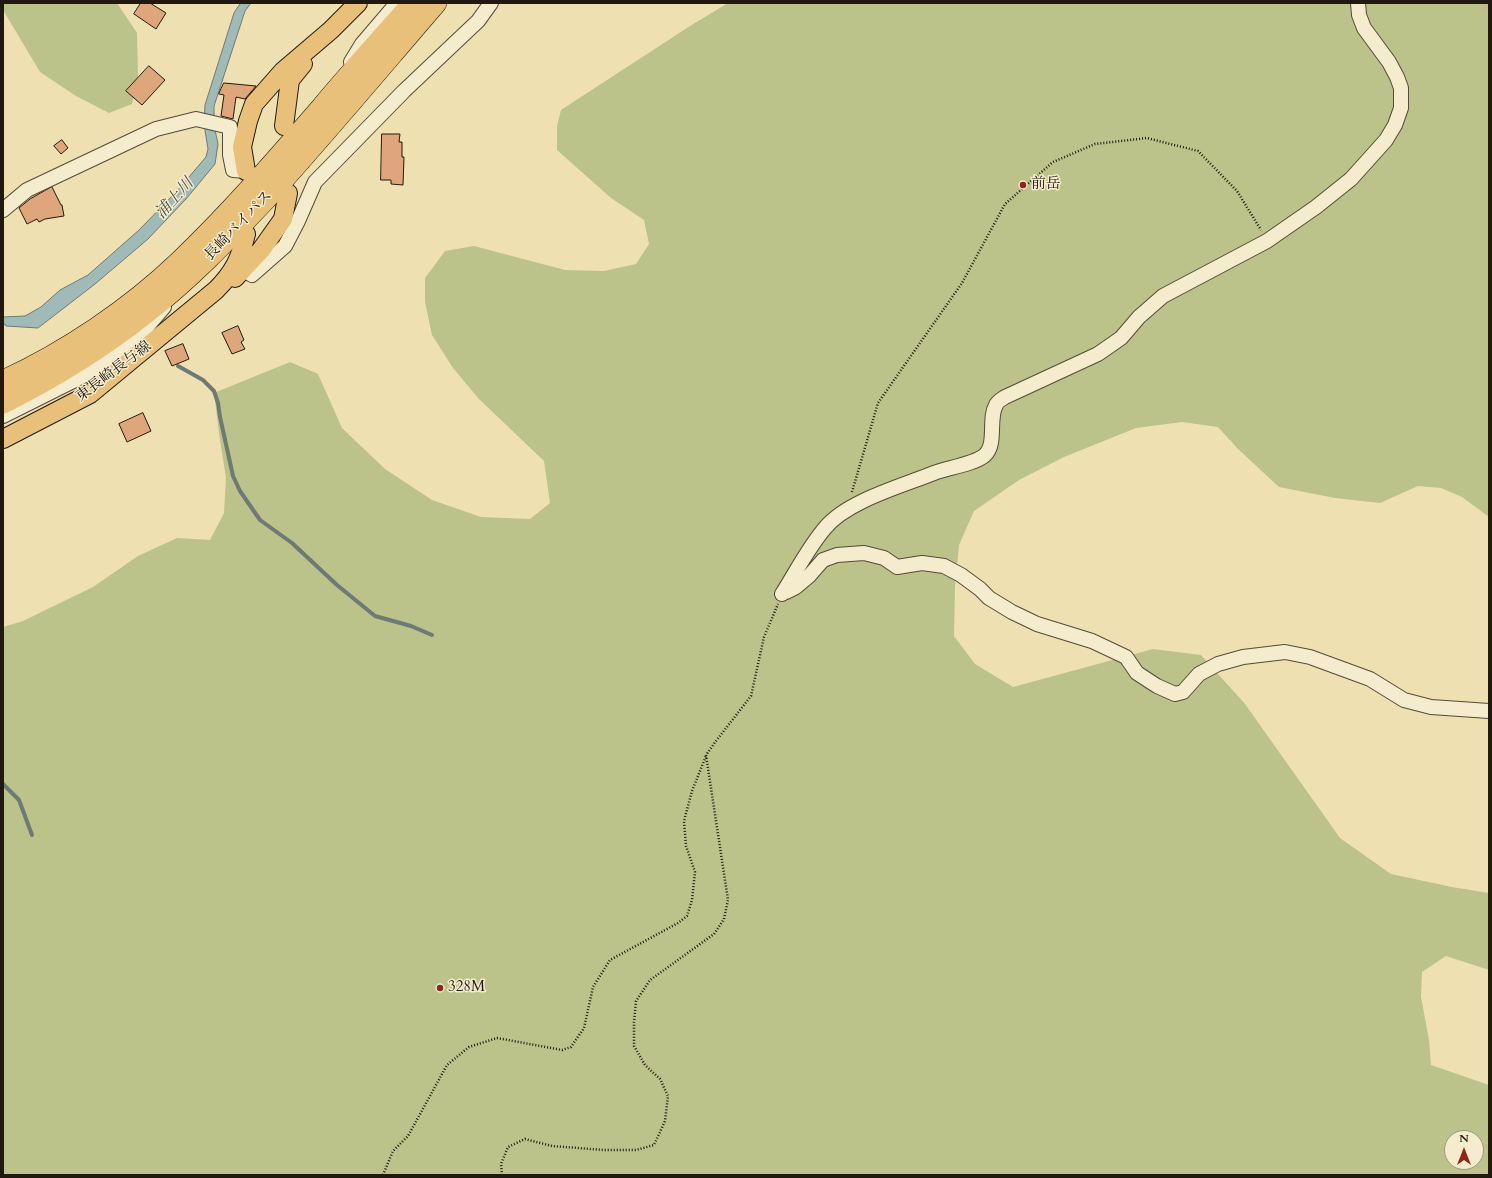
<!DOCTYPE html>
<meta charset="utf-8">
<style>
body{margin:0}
#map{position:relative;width:1492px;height:1178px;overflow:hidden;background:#efe0b2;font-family:Cardo,serif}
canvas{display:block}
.frame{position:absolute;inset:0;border:4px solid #211910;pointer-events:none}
.north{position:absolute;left:1444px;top:1130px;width:40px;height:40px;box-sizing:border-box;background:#f5ebcd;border:1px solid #a09781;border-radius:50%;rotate:0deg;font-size:11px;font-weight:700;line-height:16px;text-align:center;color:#211910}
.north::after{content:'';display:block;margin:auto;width:14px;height:18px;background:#8f2418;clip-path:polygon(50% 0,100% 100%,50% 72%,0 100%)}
</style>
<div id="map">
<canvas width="1492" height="1178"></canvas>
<div class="frame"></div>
<div class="north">N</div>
</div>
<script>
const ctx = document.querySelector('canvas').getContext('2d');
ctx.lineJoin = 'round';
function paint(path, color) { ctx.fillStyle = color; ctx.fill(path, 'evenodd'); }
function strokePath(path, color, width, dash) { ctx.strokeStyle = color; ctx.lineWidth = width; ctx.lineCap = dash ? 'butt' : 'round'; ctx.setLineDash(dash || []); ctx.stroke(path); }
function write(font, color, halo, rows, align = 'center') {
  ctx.font = font + ' Cardo,"Noto Serif JP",serif'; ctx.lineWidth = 3; ctx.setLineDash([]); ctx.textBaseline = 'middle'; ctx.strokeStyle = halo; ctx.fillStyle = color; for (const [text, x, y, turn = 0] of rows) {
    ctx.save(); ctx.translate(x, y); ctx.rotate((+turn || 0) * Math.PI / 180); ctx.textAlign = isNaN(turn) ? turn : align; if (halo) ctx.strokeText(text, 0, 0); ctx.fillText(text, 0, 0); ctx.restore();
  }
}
paint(new Path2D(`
 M3,3h114l20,30 1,44 -6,27 -23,9 -33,-17 -36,-24 -37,-62z
 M728,3h761v514l-27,-20 -21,-9 -23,-2 -38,17 -45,-5 -56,-11 -42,-39 -19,-21 -36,-5 -46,6 -72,29 -45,23 -45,31 -15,34 -4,42 -1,49 21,28 38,23 140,-38 48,6 44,49 95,134 51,36 61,13 37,6v77l-43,-14 -24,16 -1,25 8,43 2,25 58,20v90h-1486v-548l20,-6 70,-34 45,-31 39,-18 33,2 14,-27 2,-35 -6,-38 -6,-47 76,-31 28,12 24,54 43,41 47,31 49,17 49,2 20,-16 -6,-42 -65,-62 -26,-31 -21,-33 -7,-33v-24l20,-27 29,-5 91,24 39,1 32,-7 13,-20 -5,-24 -33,-22 -54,-48v-24l4,-16 129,-84zM1452,1138h24v24h-24z`), '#bbc28a');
const water = new Path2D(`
 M241,3h10l-6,8 -31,95v19l4,19 -3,20 -29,35 -38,40 -53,45 -57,44 -32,-2 -1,-2 -2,1v-8l22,-1 16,-9 19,-17 28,-15 51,-45 38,-39 29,-34 2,-8 -4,-25 1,-19 29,-92z`);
paint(water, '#a0bab8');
strokePath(water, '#6d7a75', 1);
strokePath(new Path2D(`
 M178,366l25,14 11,11 4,12 2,14 13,59 7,15 20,29 32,23 45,42 38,31 36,10 21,9
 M3,784l16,16 13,35`), '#6d7a75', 4);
const building = new Path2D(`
 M141,3h9l16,10 -10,16 -22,-15z
 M149,66l16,14 -23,25 -16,-14z
 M224,83l32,3 -11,13 -9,-2 -3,22 -12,-3 3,-21 -5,-1z
 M382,134h18l-1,8h3v15h2l-1,28 -12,-1v-4h-10z
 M62,140l6,8 -7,6 -7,-8z
 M52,187l9,18h1l2,11 -19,3 -6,3 -2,-3 -10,5 -8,-16 11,-9z
 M238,326l6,14 -3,2 4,7 -13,5 -10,-21z
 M183,344l6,15 -17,7 -7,-15z
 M143,413l8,18 -24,11 -8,-18z`);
paint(building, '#e0a67b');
strokePath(building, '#211910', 1);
strokePath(new Path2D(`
 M1487,3l2,1`), '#c6b892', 21, [21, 10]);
const minor = new Path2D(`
 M351,62l11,-18 35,-41
 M3,210l24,-20 129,-61 40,-10 34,8v28l3,15 13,1
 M244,270l8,5 33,-29 13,-25 17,-39 89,-91 74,-70 13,-18
 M3,416l92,-46 46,-36 23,-27
 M786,592l10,-5 13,-11 14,-16 14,-5 27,-2 20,5 13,9 25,-4 22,3 17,9 19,14 9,9 23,14 25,12 55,17 34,16 11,16 20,13 18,8 8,-2 16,-18 19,-10 25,-7 42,-5 25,5 60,22 34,21 27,7 58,4
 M782,594c14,-22 26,-46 43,-66 22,-27 77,-42 109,-55 13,-5 41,-9 51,-18 12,-11 3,-36 11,-50 1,-3 6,-6 9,-8l93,-43 23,-16 18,-21 24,-21 104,-55 49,-34 35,-28 35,-39 9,-15 6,-17v-20l-4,-11 -8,-15 -25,-34 -5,-13 -1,-12`);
const major = new Path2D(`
 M284,126l6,-46 13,-16
 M246,171l-4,-24 6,-26 6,-17 29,-33 48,-41 27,-27
 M235,278l26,-28 22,-31 5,-26
 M3,439l87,-45 126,-104c18,-18 24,-31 30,-56`);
const highway = new Path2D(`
 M3,381c63,-29 127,-72 177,-120 50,-48 96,-101 141,-153 30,-36 61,-70 92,-105
 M3,403c50,-25 99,-55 143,-90 44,-34 82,-74 120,-114 58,-64 114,-131 170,-196`);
strokePath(minor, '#544b38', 16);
strokePath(major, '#211910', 20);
strokePath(highway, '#211910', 22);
strokePath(new Path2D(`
 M852,492l26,-89 84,-120 43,-79 48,-42 42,-18 52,-6 51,13 39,40 24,39
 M383,1175l10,-24 15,-15 39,-71 22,-18 28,-9 65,12 9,-3 13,-19 9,-41 17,-27 68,-37 9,-7 5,-16 3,-28 -9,-26 -2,-25 8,-30 14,-35
 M502,1175l-1,-11 7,-17 17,-8 27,7 52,4h32l18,-5 11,-24 3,-25 -8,-17 -15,-14 -11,-19v-24l2,-21 14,-21 64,-46 10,-15 4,-19 -22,-145 10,-14 35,-45 13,-59 14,-33`), '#211910', 2.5, [1, 2]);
strokePath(minor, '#f5ebcd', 14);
strokePath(major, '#e8c079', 18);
strokePath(highway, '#e8c079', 21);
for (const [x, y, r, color] of [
 [1023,185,4,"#8f2418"],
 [440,988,4,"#8f2418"]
]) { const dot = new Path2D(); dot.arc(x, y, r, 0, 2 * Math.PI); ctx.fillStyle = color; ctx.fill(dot); strokePath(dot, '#f5ebcd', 1.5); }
write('15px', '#211910', '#f5ebcd', [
 ["前岳",1031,185],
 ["328M",448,988]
], 'left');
write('15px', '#211910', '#f5ebcd', [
 ["長崎バイパス",239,226,-46],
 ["東長崎長与線",114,372,-37]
]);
write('italic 16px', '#4d514b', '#f5ebcd', [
 ["浦上川",175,199,-48]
]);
</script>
